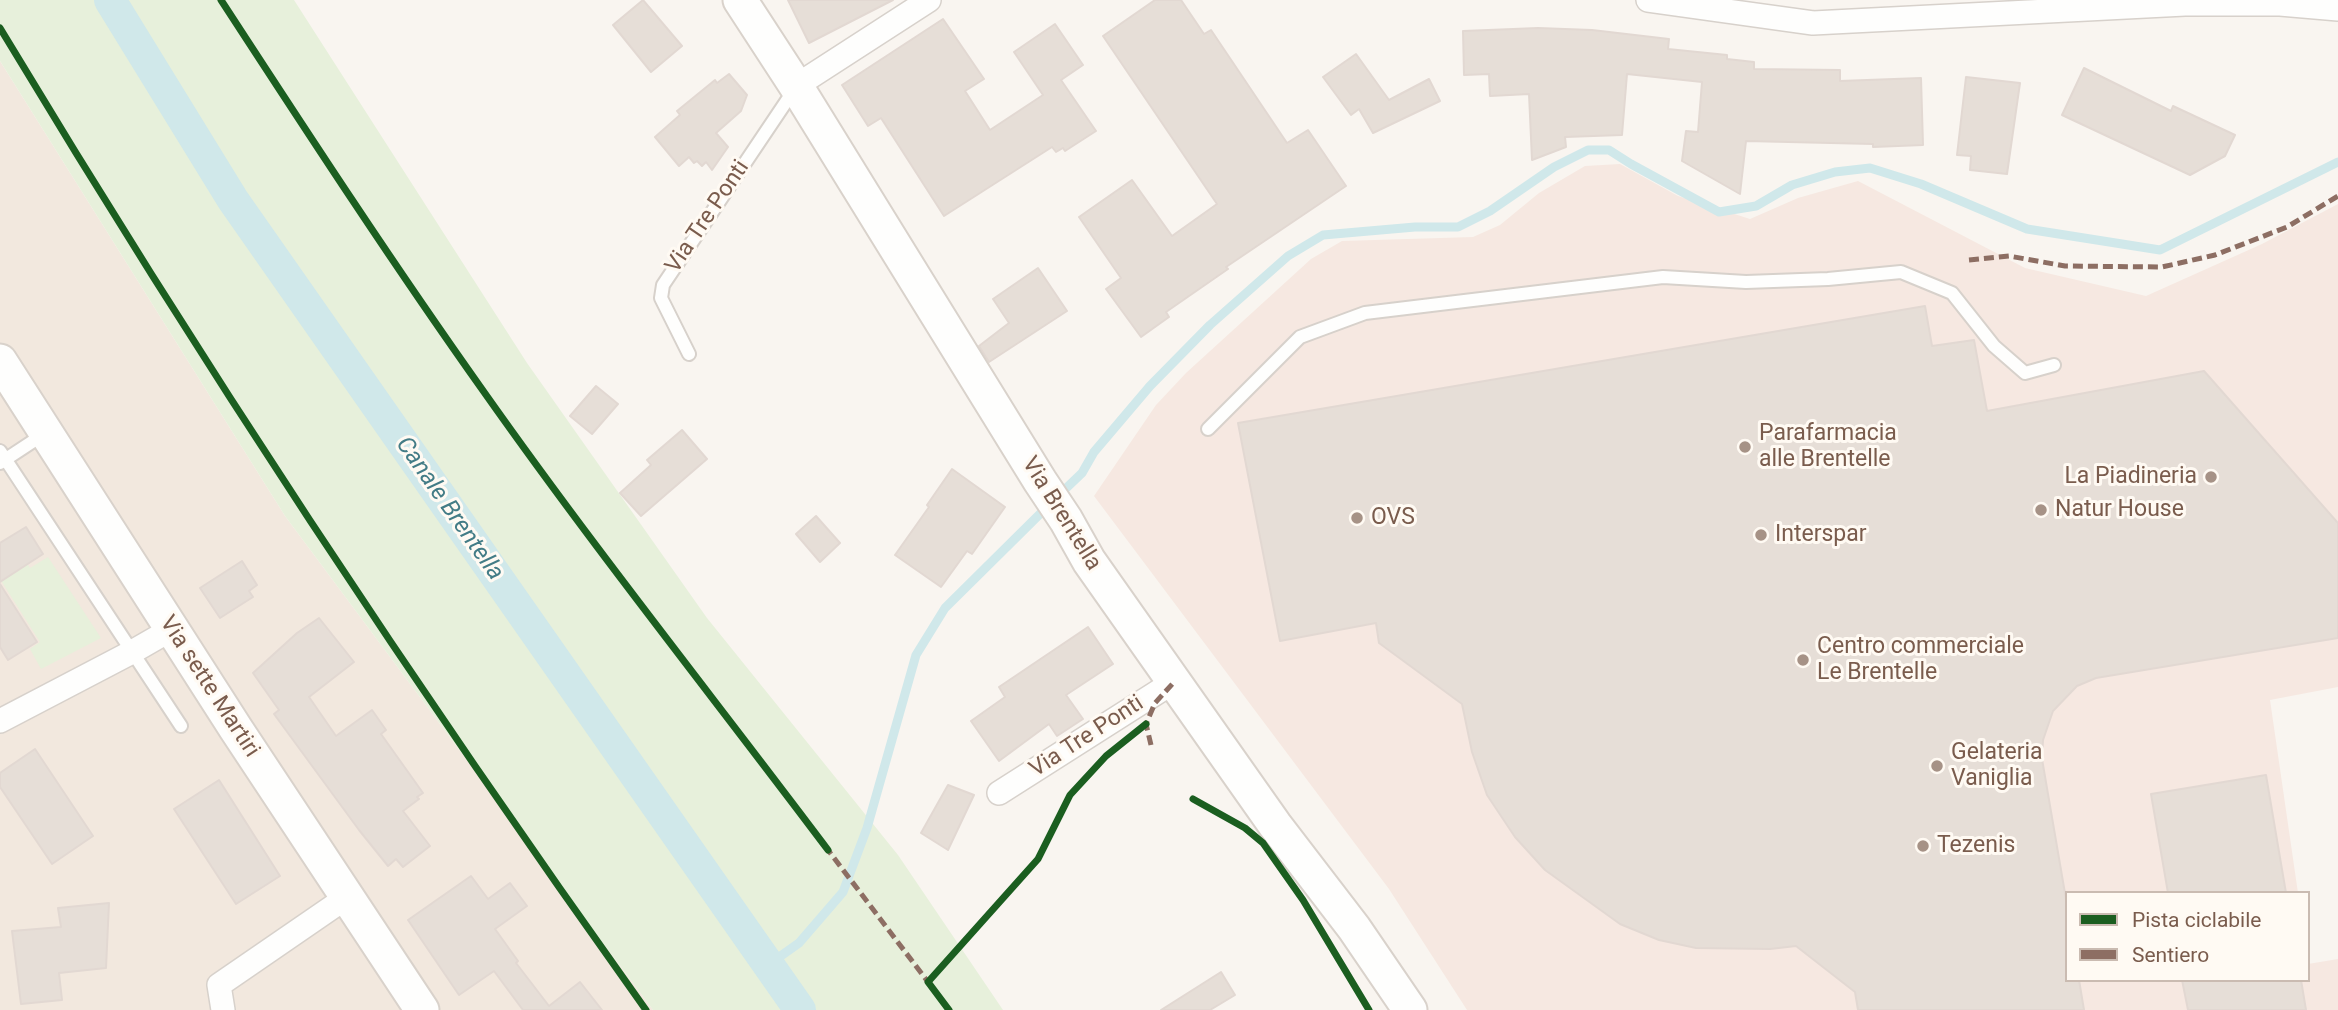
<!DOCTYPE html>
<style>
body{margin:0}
#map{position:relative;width:2338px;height:1010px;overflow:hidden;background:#f9f5f0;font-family:Roboto,sans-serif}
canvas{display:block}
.legend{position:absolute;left:2065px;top:891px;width:245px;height:91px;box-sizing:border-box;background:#fffaf3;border:2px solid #cabbb1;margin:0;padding:9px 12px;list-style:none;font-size:21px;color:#7a5c4d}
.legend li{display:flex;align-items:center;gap:14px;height:35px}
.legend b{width:35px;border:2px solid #cabbb1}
</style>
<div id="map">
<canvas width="2338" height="1010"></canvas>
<ul class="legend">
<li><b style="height:9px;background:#1b5e20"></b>Pista ciclabile</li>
<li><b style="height:9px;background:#8d6e63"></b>Sentiero</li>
</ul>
</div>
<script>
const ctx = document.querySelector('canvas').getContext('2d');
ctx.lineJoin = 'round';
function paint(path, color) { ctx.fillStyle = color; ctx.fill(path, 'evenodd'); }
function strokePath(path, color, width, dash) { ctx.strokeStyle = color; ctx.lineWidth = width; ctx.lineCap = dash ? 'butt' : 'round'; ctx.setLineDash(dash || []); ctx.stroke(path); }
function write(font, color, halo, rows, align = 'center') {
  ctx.font = font + ' Roboto,sans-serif'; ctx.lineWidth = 6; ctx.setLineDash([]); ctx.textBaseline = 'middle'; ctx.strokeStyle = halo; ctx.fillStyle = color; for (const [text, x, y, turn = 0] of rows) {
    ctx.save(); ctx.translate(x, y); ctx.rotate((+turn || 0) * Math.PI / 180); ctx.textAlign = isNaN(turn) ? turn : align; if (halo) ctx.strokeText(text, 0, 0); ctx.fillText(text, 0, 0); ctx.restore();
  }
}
paint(new Path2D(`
 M0,61l285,455 368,494h-653z`), '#f2e8de');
paint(new Path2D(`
 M1620,164l58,32 72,23 48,-21 60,-17 167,87 121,28 116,-52 76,-40v483l-68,13 28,193h-231v87h241v-16l30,-5v51h-871l-78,-121 -295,-393 62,-91 30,-32 125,-114 31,-18 131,-4 27,-12 39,-32 46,-27z`), '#f6e8e1');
paint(new Path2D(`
 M0,0h294l233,363 180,255 191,237 105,155h-350l-368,-494 -285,-455z
 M10,538l20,30 18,-11 53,81 -60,31 -11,-20 10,-7 -40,-63z`), '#e7f0db');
strokePath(new Path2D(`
 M1059,495l23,-22 12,-21 56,-66 60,-61 78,-69 35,-21 92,-8h43l32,-16 64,-44 34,-17h21l22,14 88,48 37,-6 36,-21 43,-13 35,-4 51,16 106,45 133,21 178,-88
 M768,965l31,-22 44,-51 24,-64 49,-173 29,-47 104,-103`), '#d0e8ea', 9);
strokePath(new Path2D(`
 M110,0l123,200 567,810`), '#d0e8ea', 32);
const building = new Path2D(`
 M643,0l39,46 -31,26 -38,-47z
 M788,0h105l-84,43z
 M1155,0h26l23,34 7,-4 76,113 21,-13 38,56 -120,81 2,2 -62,43 3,5 -28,20 -35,-48 15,-11 -42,-61 53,-37 40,56 45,-32 -114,-168z
 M943,19l41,60 -19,12 25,39 53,-35 -29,-43 41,-28 28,41 -22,15 35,51 -31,20 -2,-3 -7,4 -4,-5 -108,69 -63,-98 -13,8 -26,-41z
 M1538,28l54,2 77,9 -1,10 59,6v4l27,3v7l86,1v11l81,-3 2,67 -50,2v-3l-127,-3 -6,53 -58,-33 4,-30 12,1 4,-50 -75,-8 -5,61 -57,2 1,10 -34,13 -3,-66 -39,2 -1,-22 -25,1 -1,-44z
 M1356,54l33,46 40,-21 11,22 -67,32 -14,-24 -8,6 -28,-38z
 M2084,68l87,43 2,-5 62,29 -10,21 -35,19 -128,-60z
 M729,74l18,21 -6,16 -25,22 12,14 -16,23 -6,-8 -4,4 -5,-5 -3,2 -5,-6 -10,9 -24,-29 25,-22 -3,-4 38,-31 2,3z
 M1966,77l54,6 -13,91 -37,-4 1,-14 -14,-1z
 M1038,268l29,43 -78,51 -10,-16 30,-23 -16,-24z
 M1925,306l7,40 42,-6 13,71 217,-40 134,152v115l-242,40 -19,8 -24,25 -10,29 -1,19 25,146v75h12l5,30h-226l-3,-18 -59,-46 -26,3 -74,-1 -37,-8 -39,-16 -75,-54 -30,-33 -28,-42 -15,-43 -10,-48 -83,-61 -3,-20 -96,18 -42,-218z
 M596,386l22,18 -26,30 -22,-18z
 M682,430l25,29 -66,57 -21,-23 31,-28 -4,-5z
 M952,469l53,38 -33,47 -5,-3 -26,36 -46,-32 34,-48 -2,-2z
 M816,516l24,27 -20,19 -24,-28z
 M26,527l17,27 -43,28v-39z
 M242,561l15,24 -8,6 4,6 -33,21 -20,-30z
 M0,584l37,58 -29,18 -8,-13z
 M319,618l35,44 -45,35 27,39 36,-26 14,20 -5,4 42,59 -6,4 2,2 -16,12 27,35 -27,21 -7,-8 -8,7 -29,-36 -85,-116 5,-4 -26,-37 44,-40z
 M1088,627l25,37 -47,31 17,24 -26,17 -8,-12 -50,37 -28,-40 34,-24 -6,-10z
 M35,749l58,87 -41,28 -52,-77v-14z
 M2266,775l20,118h-118l-17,-99z
 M219,780l61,96 -44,28 -62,-95z
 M948,785l26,10 -26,55 -27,-17z
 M471,876l17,23 22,-16 17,23 -32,23 23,32 -2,2 33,43 31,-24 22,28h-79l-29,-39 -35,24 -51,-75z
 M109,903l-3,65 -47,5 3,27 -41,4 -9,-73 49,-4 -3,-19z
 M1221,972l14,23 -25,15h-49z
 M2182,980h119l5,30h-118z`);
paint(building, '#e6ded7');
strokePath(building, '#e2d8d2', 2);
const service = new Path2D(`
 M689,354l-28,-56 2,-13 131,-195
 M1208,429l92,-92 65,-24 298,-36 83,5 82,-3 73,-7 51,21 42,53 31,27 29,-8
 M0,451l181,275
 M0,463l44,-29`);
const minor = new Path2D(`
 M1648,0l165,23 372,-19h95l58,5
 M796,86l133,-86
 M0,721l132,-69 40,-23
 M999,793l176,-112
 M223,1010l-4,-25 128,-88`);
const secondary = new Path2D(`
 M740,0l56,86 244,395 26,39 23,41 186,264 79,103 56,82
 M0,361l236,368 186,281`);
strokePath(service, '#d7d1cb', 16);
strokePath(minor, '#d7d1cb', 26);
strokePath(secondary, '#d9d2cb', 37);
strokePath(service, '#fefefd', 12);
strokePath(minor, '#fefefd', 23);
strokePath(secondary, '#fefefd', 33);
strokePath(new Path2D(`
 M1969,260l40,-4 56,10 97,1 53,-12 72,-28 51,-31
 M1151,745l-5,-21 9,-21 20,-22
 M825,846l103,136 3,-2`), '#8d6e63', 5, [10, 5]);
strokePath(new Path2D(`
 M221,0c86,132 172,264 263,392 110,156 229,305 344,458
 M0,28c202,336 418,663 646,982
 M1193,799l52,29 18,15 40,57 66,110
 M949,1010l-21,-28 110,-123 32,-64 36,-39 40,-32`), '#1b5e20', 7);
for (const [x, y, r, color] of [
 [1745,447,7,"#a69286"],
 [2211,477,7,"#a69286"],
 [2041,510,7,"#a69286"],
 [1357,518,7,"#a69286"],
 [1761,535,7,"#a69286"],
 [1803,660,7,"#a69286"],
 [1937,766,7,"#a69286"],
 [1923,846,7,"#a69286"]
]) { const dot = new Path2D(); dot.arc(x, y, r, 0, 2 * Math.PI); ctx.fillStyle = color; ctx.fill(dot); strokePath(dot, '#fffaf3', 2.5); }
write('23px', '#7a5c4d', '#fffaf3', [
 ["Via Tre Ponti",708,217,-56],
 ["Via Brentella",1061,514,58],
 ["Via sette Martiri",209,687,57],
 ["Via Tre Ponti",1087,737,-33]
]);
write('23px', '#7a5c4d', '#fffaf3', [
 ["Parafarmacia",1759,434],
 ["alle Brentelle",1759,460],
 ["La Piadineria",2197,477,"right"],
 ["Natur House",2055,510],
 ["OVS",1371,518],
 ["Interspar",1775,535],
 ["Centro commerciale",1817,647],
 ["Le Brentelle",1817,673],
 ["Gelateria",1951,753],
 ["Vaniglia",1951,779],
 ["Tezenis",1937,846]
], 'left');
write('italic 24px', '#437c86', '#fffaf3', [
 ["Canale Brentella",449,509,55]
]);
</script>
